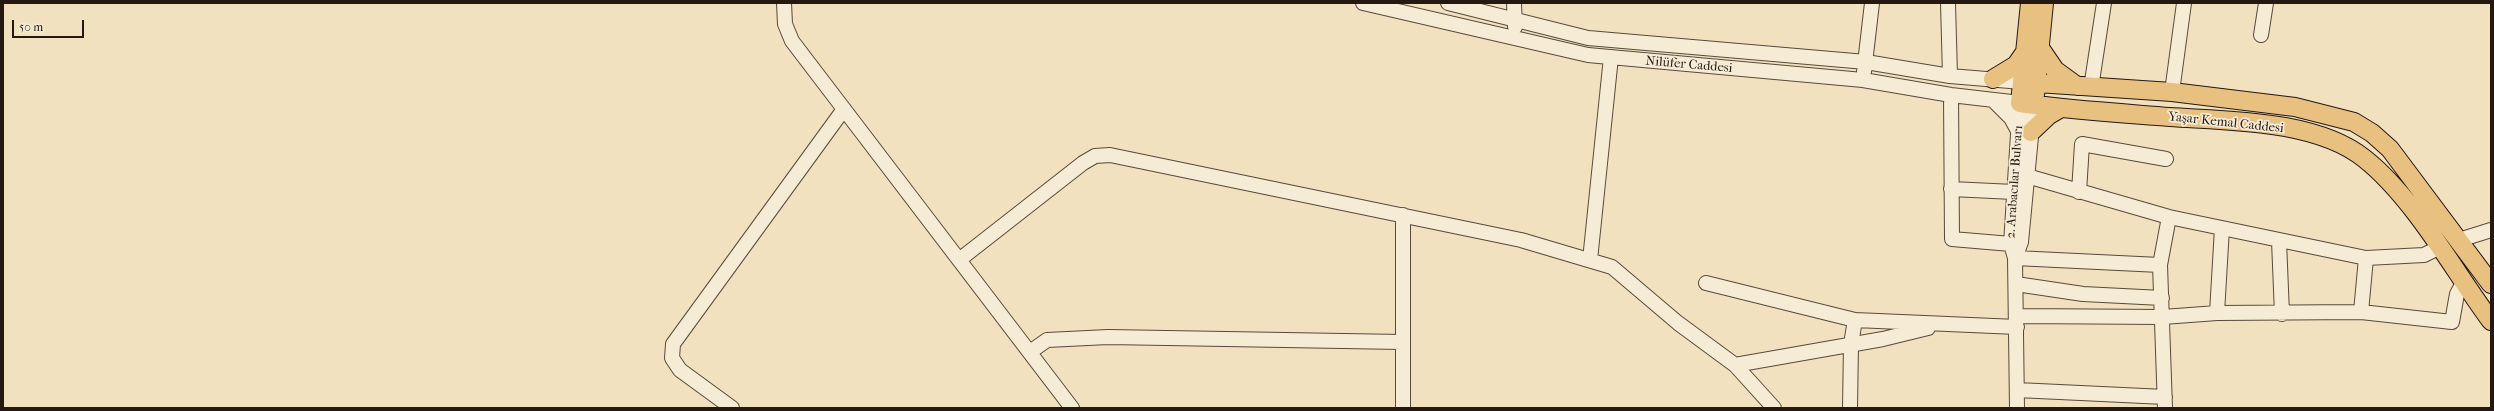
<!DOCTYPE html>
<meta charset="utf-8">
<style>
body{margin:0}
#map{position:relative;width:2494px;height:411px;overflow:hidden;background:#f1e1bf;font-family:"IM FELL French Canon",serif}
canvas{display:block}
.frame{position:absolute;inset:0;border:4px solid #241811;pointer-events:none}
.scale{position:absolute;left:12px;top:20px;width:72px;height:18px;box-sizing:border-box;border:2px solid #241811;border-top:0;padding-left:5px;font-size:12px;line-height:14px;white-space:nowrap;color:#241811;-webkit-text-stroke:3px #f6ecd5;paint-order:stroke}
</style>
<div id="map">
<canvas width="2494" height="411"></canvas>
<div class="frame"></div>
<div class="scale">50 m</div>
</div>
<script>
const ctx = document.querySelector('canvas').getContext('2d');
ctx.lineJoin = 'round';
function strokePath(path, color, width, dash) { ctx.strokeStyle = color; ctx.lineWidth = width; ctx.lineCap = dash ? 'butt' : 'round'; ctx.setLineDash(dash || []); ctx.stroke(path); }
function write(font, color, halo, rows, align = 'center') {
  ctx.font = font + ' "IM FELL French Canon",serif'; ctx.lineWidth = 3.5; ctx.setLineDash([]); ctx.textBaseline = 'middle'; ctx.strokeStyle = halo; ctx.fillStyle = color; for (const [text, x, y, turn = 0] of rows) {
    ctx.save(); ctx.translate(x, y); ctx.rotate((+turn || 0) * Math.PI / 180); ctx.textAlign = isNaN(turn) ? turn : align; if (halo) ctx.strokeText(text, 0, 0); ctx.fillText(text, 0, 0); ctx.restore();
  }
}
const minor = new Path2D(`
 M784,3l1,21 7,17 280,367
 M1363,3l225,52 275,25 88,15 69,8 -9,141 4,14 2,150
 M1448,3l140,35 278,24 84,14 72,6
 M1514,3l1,24
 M1948,3l2,73
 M2261,35l5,-32
 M1864,72l8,-69
 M2091,88l13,-85
 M2172,92l12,-89
 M1951,95l1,144 59,5
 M1993,100l18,18 7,13
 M2027,176l142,41 197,41 58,-3 16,-8
 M1951,189l63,3
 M2079,192l3,-48 84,15
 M1403,215v193
 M2459,240l32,-10
 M2279,241l3,73
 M2015,258l6,-16 13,-137
 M2015,258l145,7
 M959,260l124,-97 12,-7 15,-1 411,85 91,27 66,56 57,42 39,43
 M1590,260l21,-203
 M1706,283l149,37 162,7
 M2016,284l67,10 79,4
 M2361,312l5,-54
 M2217,313l5,-85
 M2017,316l146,1 54,-4 144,-1 91,10 5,-28 7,-13
 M1030,352l17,-12 61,-3 294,5
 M1735,365l148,-26 45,-11
 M2017,390l148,7
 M732,408l-52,-38 -8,-12 1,-14 171,-235
 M1850,408l1,-64 4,-24
 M2165,408l-5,-143 9,-48`);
const major = new Path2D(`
 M2030,3l-10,100c50,7 100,10 150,14 60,4 147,3 195,42 49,39 89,112 126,162
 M2040,48l15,22 22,16
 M1993,79l23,-14 9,-13
 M2022,82l150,10 123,15 59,15 18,11 18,16 101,135
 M2035,95l9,-92
 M2031,132l18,-17 12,-7`);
strokePath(minor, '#574a3c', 16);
strokePath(major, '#241811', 20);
strokePath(minor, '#f6ecd5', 14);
strokePath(major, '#e8c080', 18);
write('13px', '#241811', '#f6ecd5', [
 ["Nilüfer Caddesi",1689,65,5],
 ["Yaşar Kemal Caddesi",2226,123,6],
 ["2. Arabacılar Bulvarı",2015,182,-86]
]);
</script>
